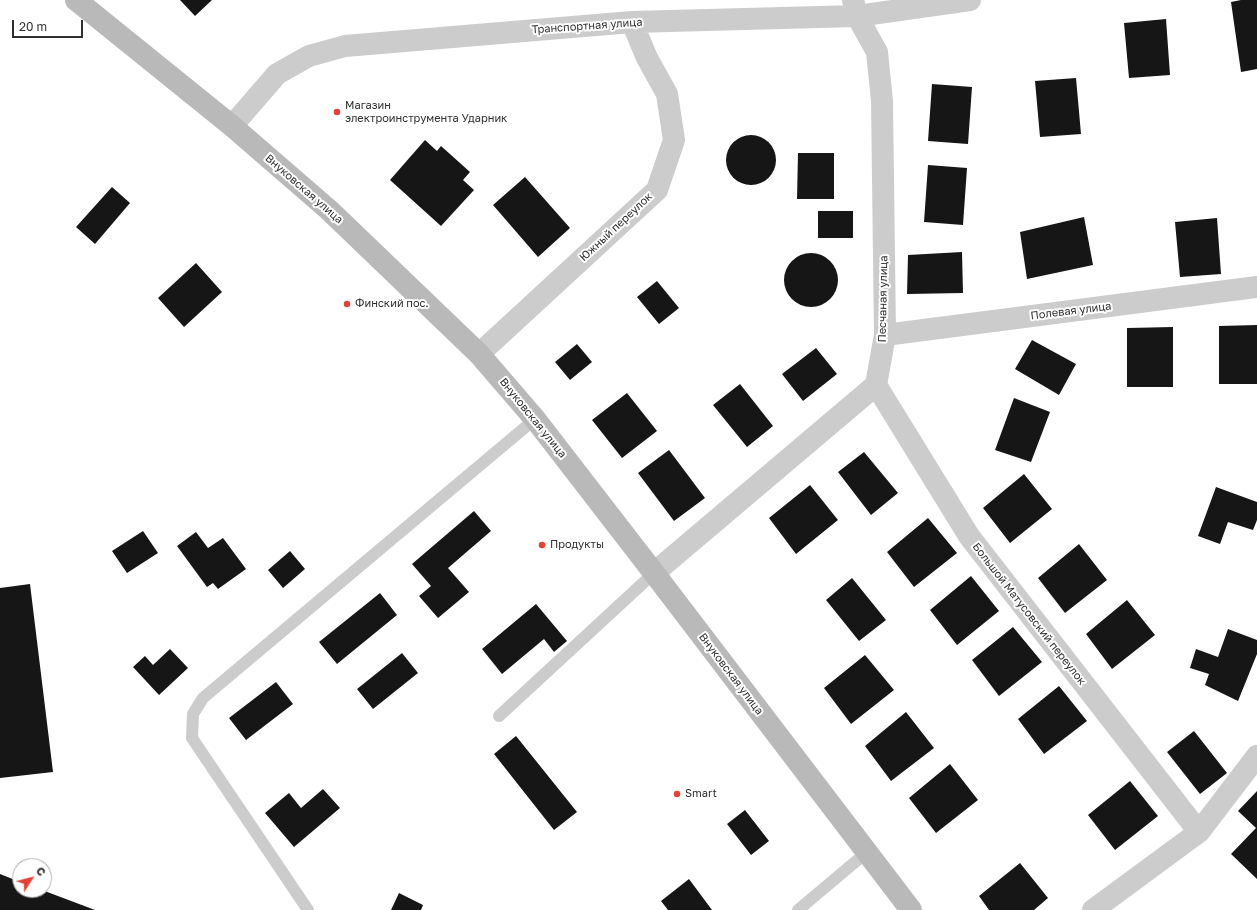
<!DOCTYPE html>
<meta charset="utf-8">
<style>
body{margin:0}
#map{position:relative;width:1257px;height:910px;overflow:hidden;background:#fff;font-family:"Golos Text",sans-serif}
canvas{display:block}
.north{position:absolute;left:12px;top:858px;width:40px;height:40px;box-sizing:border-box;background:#fff;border:1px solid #acacac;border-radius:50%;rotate:54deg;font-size:11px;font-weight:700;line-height:16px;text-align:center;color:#2f2f2f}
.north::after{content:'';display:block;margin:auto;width:14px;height:18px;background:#e64132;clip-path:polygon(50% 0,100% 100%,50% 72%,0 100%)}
.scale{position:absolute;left:12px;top:20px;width:71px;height:18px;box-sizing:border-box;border:2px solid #2f2f2f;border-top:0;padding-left:5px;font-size:12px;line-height:14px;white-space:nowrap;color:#2f2f2f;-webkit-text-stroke:3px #fff;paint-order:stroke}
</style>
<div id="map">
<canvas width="1257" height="910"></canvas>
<div class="north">С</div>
<div class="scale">20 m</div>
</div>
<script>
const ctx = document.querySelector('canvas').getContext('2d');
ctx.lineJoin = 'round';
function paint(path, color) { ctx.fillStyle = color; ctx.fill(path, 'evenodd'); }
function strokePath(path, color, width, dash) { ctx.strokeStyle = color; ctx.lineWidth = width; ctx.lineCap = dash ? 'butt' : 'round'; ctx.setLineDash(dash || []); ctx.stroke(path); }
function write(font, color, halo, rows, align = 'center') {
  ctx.font = font + ' "Golos Text",sans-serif'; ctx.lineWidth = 4; ctx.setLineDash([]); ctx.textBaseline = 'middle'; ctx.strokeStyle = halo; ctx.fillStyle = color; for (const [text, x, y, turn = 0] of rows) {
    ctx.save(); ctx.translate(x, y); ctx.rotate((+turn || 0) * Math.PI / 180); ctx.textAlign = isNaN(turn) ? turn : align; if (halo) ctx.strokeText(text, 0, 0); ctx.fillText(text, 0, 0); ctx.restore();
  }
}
paint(new Path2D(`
 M180,0h32l-17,16z
 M1241,0h16v69l-16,3 -10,-70z
 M1166,19l4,56 -41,3 -5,-55z
 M1076,78l5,56 -41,3 -5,-56z
 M932,84l40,3 -4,57 -40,-3z
 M726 160a25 25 0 1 1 50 0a25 25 0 1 1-50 0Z
 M425,140l12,11 4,-5 29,26 -7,8 11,10 -33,36 -51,-46z
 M798,153h36v46h-37z
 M928,165l39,3 -4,57 -39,-3z
 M525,177l45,51 -32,29 -45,-52z
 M112,187l18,16 -35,41 -19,-17z
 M818,211h35v27h-35z
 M1084,217l9,48 -66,14 -7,-47z
 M1217,218l4,56 -41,3 -5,-55z
 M962,252l1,41 -56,1 1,-39z
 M784 280a27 27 0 1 1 54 0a27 27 0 1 1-54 0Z
 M196,263l26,29 -38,35 -26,-29z
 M657,281l22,27 -20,16 -22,-27z
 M1257,325v59h-38v-58z
 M1173,327v60h-46v-59z
 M1032,340l44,24 -17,31 -44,-26z
 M577,344l15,18 -22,18 -15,-18z
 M816,348l21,26 -34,27 -21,-27z
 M740,384l33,42 -26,21 -34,-42z
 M627,393l30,38 -35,27 -30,-38z
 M1014,398l36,14 -19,50 -36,-12z
 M669,450l36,48 -31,23 -36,-48z
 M864,452l34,41 -27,22 -33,-43z
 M1024,474l28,35 -42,34 -27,-35z
 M810,485l28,35 -42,34 -27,-36z
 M1216,487l41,15v18l-4,10 -25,-8 -8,22 -22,-8z
 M474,511l17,20 -43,37 21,24 -31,26 -19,-22 12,-10 -19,-22z
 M928,518l29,35 -43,34 -27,-35z
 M143,531l15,22 -31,20 -15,-22z
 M196,532l12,16 15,-10 23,31 -28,20 -5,-6 -6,4 -30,-41z
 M1079,544l28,36 -42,33 -27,-35z
 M290,551l15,18 -22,19 -15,-18z
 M971,576l28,35 -42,34 -27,-35z
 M852,578l34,42 -27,21 -33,-41z
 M30,584l23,188 -53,6v-190z
 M380,593l17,22 -60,49 -18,-22z
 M1127,600l28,35 -43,34 -26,-35z
 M536,604l31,37 -13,11 -10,-13 -42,35 -20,-25z
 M1013,627l29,35 -43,34 -27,-36z
 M1228,629l29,11v14l-19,47 -33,-16 4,-11 -19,-6 6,-19 22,8z
 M170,649l18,19 -29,27 -26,-28 12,-11 8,9z
 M402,653l16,20 -45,36 -16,-20z
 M865,655l29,35 -43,34 -27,-36z
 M276,682l17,22 -47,36 -17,-22z
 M1059,686l28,35 -43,33 -26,-35z
 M906,712l28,36 -43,33 -26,-35z
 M1194,731l33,42 -27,21 -33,-42z
 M516,736l61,76 -23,18 -60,-76z
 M950,764l28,36 -42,33 -27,-35z
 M1130,781l28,35 -43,34 -27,-35z
 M323,789l17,19 -46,39 -29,-34 24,-20 12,15z
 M1257,791v88l-26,-25 25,-26 -18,-17z
 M745,810l24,31 -18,14 -24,-31z
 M1020,863l28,35 -14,12h-45l-10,-14z
 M0,874l20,8v8h22l53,20h-95z
 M689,879l23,31h-44l-7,-9z
 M399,893l24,12 -2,5h-30z`), '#161616');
strokePath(new Path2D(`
 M499,716l155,-143
 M308,910l-116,-172 1,-24 10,-16 332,-279
 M798,910l69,-58`), '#ccc', 12);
strokePath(new Path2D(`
 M232,126l45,-52 32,-18 36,-10 287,-24 225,-6 113,-16
 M885,335l372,-48
 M479,354l178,-164 17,-50 -7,-46 -20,-36 -15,-36
 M876,385l93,151 230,296
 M654,573l222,-188 9,-50 -3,-234 -5,-49 -20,-36 -4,-16
 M1093,910l106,-78 58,-76`), '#ccc', 22);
strokePath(new Path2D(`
 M76,0l156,126 97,84 150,144 56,65 119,154 257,337`), '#b9b9b9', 22);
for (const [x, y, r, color] of [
 [337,112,4,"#e64132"],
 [347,304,4,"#e64132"],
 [542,545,4,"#e64132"],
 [677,794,4,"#e64132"]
]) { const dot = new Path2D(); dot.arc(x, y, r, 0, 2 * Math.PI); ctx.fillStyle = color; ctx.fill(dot); strokePath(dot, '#fff', 1.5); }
write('11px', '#2f2f2f', '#fff', [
 ["Транспортная улица",587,26,-4],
 ["Внуковская улица",304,189,41],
 ["Южный переулок",616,227,-43],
 ["Песчаная улица",883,299,-89],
 ["Полевая улица",1071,311,-7],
 ["Внуковская улица",533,418,51],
 ["Большой Матусовский переулок",1029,614,52],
 ["Внуковская улица",731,674,53]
]);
write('11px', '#2f2f2f', '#fff', [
 ["Магазин",345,106],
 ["электроинструмента Ударник",345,119],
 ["Финский пос.",355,304],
 ["Продукты",550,545],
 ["Smart",685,794]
], 'left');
</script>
